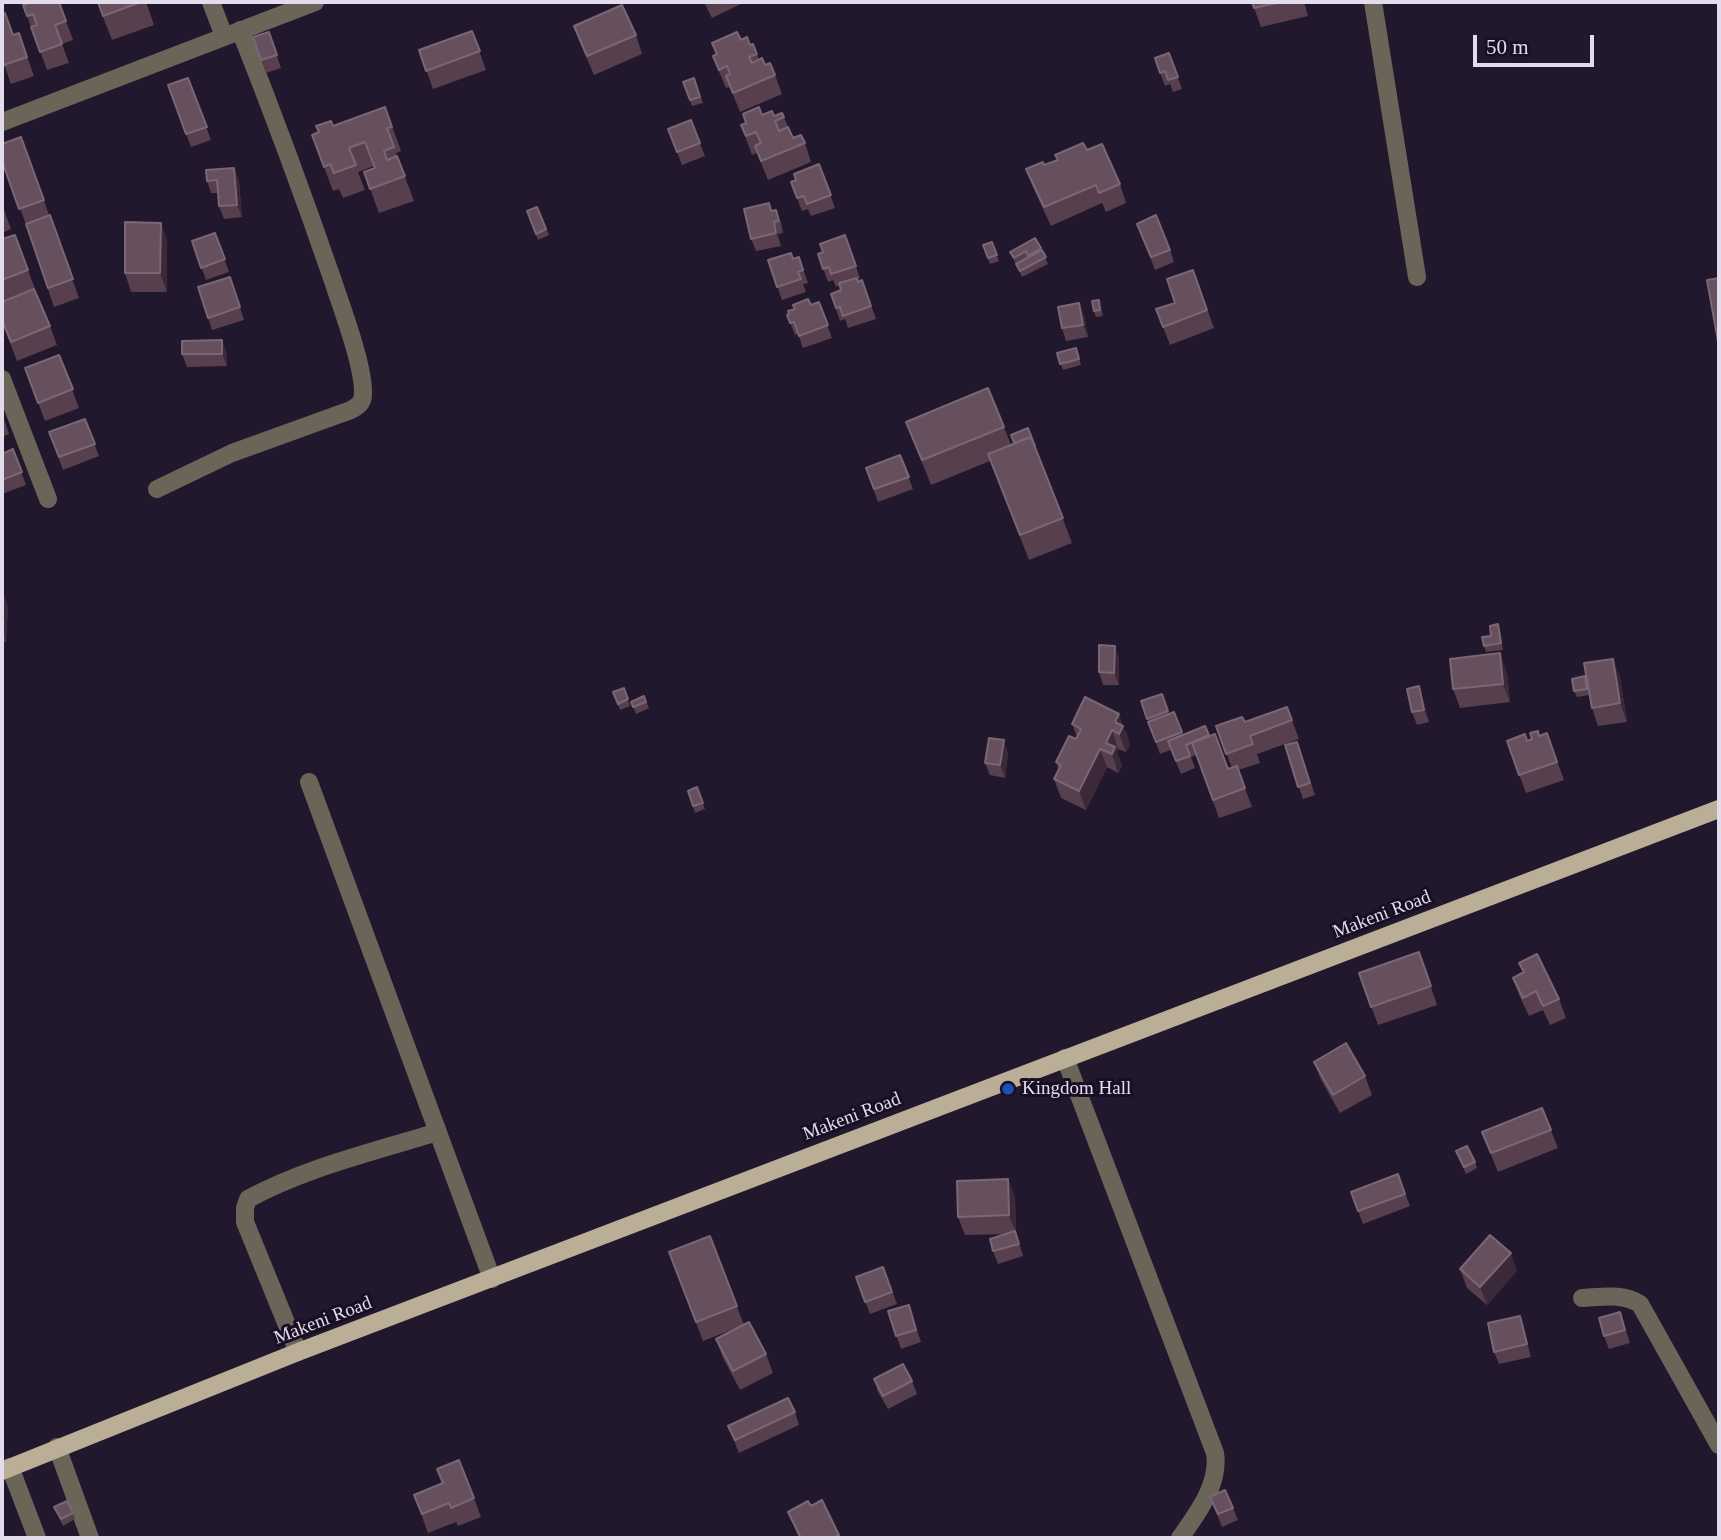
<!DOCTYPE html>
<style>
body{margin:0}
#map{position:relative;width:1721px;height:1540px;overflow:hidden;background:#21182e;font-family:Georgia,serif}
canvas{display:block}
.frame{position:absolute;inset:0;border:4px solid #e2dcec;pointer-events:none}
.scale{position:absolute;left:1473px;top:35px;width:121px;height:32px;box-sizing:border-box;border:4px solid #e2dcec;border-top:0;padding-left:9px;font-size:21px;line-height:24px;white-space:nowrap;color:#e2dcec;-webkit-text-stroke:5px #180f24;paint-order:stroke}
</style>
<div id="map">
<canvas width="1721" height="1540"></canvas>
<div class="frame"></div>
<div class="scale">50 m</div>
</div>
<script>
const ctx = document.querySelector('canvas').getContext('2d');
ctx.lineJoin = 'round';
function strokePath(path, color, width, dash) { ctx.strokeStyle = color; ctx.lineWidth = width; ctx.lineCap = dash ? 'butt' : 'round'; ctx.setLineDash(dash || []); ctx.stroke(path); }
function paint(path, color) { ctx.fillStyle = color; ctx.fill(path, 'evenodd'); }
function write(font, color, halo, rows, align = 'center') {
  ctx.font = font + ' Georgia,serif'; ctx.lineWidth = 6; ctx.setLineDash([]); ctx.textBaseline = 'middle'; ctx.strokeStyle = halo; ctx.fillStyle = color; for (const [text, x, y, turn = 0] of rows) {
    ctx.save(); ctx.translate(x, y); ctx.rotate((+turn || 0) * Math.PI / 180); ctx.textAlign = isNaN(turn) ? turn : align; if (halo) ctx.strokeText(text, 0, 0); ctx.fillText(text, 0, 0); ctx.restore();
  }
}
strokePath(new Path2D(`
 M211,2l13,34
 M1373,2l44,275
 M2,122l313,-120
 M2,379l46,120
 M157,489l75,-36 119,-43c7,-4 12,-7 12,-16 1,-28 -21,-85 -30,-113 -29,-84 -60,-168 -93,-251
 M309,782l183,497
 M1065,1058l150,395c5,31 -18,61 -35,85
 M1582,1298c20,-1 41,-5 58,6l79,141
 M298,1352l-53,-130v-14l3,-9c59,-32 126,-47 189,-67
 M57,1447l33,91
 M10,1467l27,71`), '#6b6559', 18);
strokePath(new Path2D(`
 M2,1471l296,-119 1421,-543`), '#baaf96', 18);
paint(new Path2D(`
 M59,2l14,38 -11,4 7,19 -22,7 -24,-65z
 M97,2h49l8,23 -42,15z
 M704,2h38l1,1 -31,15z
 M1252,2h52l4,14 -47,11z
 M2,15l11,20 6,-2 15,43 -23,8 -6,-17 -3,1z
 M574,26l62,9 6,19 -48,21 -13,-30z
 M472,31l14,39 -53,19 -14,-39z
 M269,32l12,36 -15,5 -13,-36z
 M741,40l9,5 3,-1 6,16 16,15 7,19 -42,18 -10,-25 -4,1 -6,-14 -7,-18 3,-2 -4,-11z
 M1169,53l13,36 -9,3 -3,-8 -5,2 -10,-28z
 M188,78l23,62 -20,7 -23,-62z
 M694,78l9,25 -11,3 -9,-24z
 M385,107l16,44 -5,2 18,48 -35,12 -15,-41 10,-4v-2l-16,6 7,18 -22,8 -4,-9 -6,2 -12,-32 12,-33z
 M782,113l11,25 12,5 6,19 -43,18 -11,-27 -5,2 -11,-30 21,-10 12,1z
 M691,120l14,36 -23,9 -14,-36z
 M21,137l58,161 -25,9 -27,-80 -25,-66z
 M1087,150l33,34 6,19 -20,9 -4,-9 -51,23 -18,-39 -7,-18 18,-4z
 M819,164l16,44 -24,8 -3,-7 -6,2 -11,-29z
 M234,168l5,13 3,36 -18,2 -5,-13 -1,-13h-7l-4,-12z
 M769,203l3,8 9,11 2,11 -5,1 3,12 -25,5 -5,-12z
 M2,204l9,25 -9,4z
 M537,207l12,28 -11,5 -11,-29z
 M161,223l6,18v51h-36l-6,-19z
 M1137,224l33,26 4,12 -19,8z
 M215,233l14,39 -23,8 -14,-39z
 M15,235l20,54 -33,12v-62z
 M845,235l15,43 -3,1 1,3 4,-2 14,39 -28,9 -3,-9 -5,2 -9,-27 10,-4 -1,-5 -4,2 -3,-7 -5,2 -10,-28 5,-2z
 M992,242l7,19 -9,3 -7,-19z
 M1041,248l7,16 -26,13 -12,-25z
 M799,257l9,26 -5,1 3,8 -24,8 -14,-40 25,-1z
 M1193,270l21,58 -44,17 -14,-36 19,-6z
 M230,277l14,43 -32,10 -14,-43z
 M1099,300l4,16 -7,1 -2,-6z
 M2,302l48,24 7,19 -40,16 -15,-39z
 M819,302l13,36 -29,10 -5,-14 -3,1 -8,-20z
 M1084,315l4,22 -22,4 -4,-13z
 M1076,348l5,17 -18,5 -6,-17z
 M227,353v13l-40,1 -5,-13z
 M59,355l20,53 -34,13 -20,-53z
 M2,413l7,21 -7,3z
 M85,419l14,37 -36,14 -14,-38z
 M906,422l98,5 7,18 3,-1 14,-16 44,115 -43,17 -39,-99 -59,24z
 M13,449l13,36 -24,9v-40z
 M900,455l13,34 -35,13 -12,-34z
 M2,590l6,17 -2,35 -4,-1z
 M1500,630l3,20 -17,2 -2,-6 7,-10z
 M1119,658v27h-16l-4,-13z
 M1507,672l3,30 -50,6 -7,-19z
 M1585,676l4,19 -12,2 -3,-6z
 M1620,677l7,45 -29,4 -6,-18z
 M624,688l6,18 -10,4 -7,-18z
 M1162,694l7,20 5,-2 9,23 22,-9 4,11 19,32 4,-1 -16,-42 29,-4 42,-15 12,32 -42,15 3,9 -22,7 14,37 -33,11 -23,-63 -5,2 4,11 -14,6 -10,-24 -11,4 -19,-53z
 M644,696l5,12 -13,6 -5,-12z
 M1423,699l6,23 -12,3 -5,-13z
 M1072,724l54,8 4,13 -4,7 -8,-3 -1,3 5,14 -4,7 -11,-6 -21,43 -25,-12 -7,-19 5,-8 -3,-9 21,-25z
 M1547,733l17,47 -38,13 -19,-52h20z
 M1297,742l18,53 -12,4 -18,-54z
 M1008,753l-3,25 -15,-3 -5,-12z
 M697,787l8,22 -10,4 -7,-22z
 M1419,952l18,53 -59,20 -19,-52z
 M1519,963l40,36 7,19 -16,7 -7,-15 -14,6 -9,-19 -7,-19 10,-5z
 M1314,1062l51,14 7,19 -32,18 -19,-33z
 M1542,1108l16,40 -60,24 -16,-40z
 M1456,1151l19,11 2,6 -11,6z
 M1398,1174l12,32 -47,18 -12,-32z
 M1008,1179l7,19 1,35 7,23 -25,8 -5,-13 14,-17 -42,1 -7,-18z
 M710,1236l34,89 -41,16 -34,-89z
 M883,1267l14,37 -27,10 -14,-37z
 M1460,1269l57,2 -30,34 -20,-17z
 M909,1305l12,37 -20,7 -13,-38z
 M1620,1312l10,31 -21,6 -5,-13z
 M1520,1316l4,12 7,29 -32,7 -5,-12z
 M716,1339l50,15 7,19 -33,17 -17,-32z
 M874,1379l38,2 5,13 -29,15 -10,-17z
 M795,1412l4,13 -60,28 -11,-27z
 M442,1483l32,15 7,19 -23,9 -2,-4 -28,11 -14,-38z
 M1210,1497l23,11 5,12 -16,7z
 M811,1506l28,29 1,3h-41l-11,-26z
 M54,1507l19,6 2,6 -12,7z`), '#573f4d');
paint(new Path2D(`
 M234,168l5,13 3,36 -5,-12z
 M774,222l4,12 3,12 -5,-13z
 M161,223l6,18v51l-7,-19z
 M1079,303l5,12 4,22 -5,-12z
 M222,340l5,13v13l-5,-12z
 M2,590l6,17 -2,35 -4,-13z
 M1115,646l4,12v27l-5,-12z
 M1500,653l7,19 3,30 -7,-18z
 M1613,659l7,18 7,45 -7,-19z
 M1419,686l4,13 6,23 -5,-12z
 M1119,714l11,31 -4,7 -11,-30z
 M1112,730l6,19 -1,3 5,14 -4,7 -6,-19 -6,-11z
 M1004,740l4,13 -3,25 -5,-13z
 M1100,749l7,18 -21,43 -7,-19z
 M1008,1179l7,19 1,35 -7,-18z
 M1511,1253l6,18 -30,34 -7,-18z
 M1520,1316l4,12 7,29 -4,-13z`), '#3b2839');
const building = new Path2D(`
 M34,2h25l7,19 -11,4 7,19 -22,8 -9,-25 6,-2 -4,-11 -6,2 -4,-11z
 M98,2h43l-38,14z
 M1252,2h29l-27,6z
 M622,5l14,30 -49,21 -13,-30z
 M5,13l8,22 6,-2 8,24 -23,8 -2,-8v-42z
 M472,31l8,20 -54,20 -7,-21z
 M269,32l8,23 -16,5 -8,-23z
 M737,32l4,8 6,-3 3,8 3,-1 4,10 -8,3 3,6 10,-5 3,7 5,-2 5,12 -42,18 -7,-17 4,-2 -3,-8 -8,4 -6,-14 4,-2 -5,-11z
 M1169,53l9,24 -10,3 -3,-9 -5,2 -5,-15z
 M188,78l19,49 -21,7 -18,-49z
 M694,78l6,19 -10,3 -7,-18z
 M385,107l7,20 -5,1 7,19 -10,4 3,9 10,-4 8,20 -35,13 -6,-17 11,-4 -10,-26 -16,6 7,17 -22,8 -4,-9 -6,3 -12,-32 7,-3 -3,-6 15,-5 2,5z
 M759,107l3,8 10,-4 2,5 8,-3 2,4 -9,4 4,10 9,-4 5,11 8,-3 4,8 -44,18 -6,-15 6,-3 -5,-11 -10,4 -5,-11 5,-2 -3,-9z
 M691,120l9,23 -23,9 -9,-23z
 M21,137l23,63 -25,9 -17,-48v-17z
 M1083,143l4,7 15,-6 18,40 -21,9 -3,-8 -52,22 -18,-38 17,-7 1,3 14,-5 -3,-5z
 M819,164l12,31 -24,9 -3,-8 -7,2 -6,-16 5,-2 -2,-6z
 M234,168l3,37 -18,1 -2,-26 -10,1 -1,-11z
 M769,203l2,8 5,-1 3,11 -5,1 2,11 -25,6 -7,-30z
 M537,207l9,22 -10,5 -9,-23z
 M50,215l23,64 -25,9 -22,-64z
 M1156,215l14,35 -19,7 -14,-33z
 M125,222l36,1 -1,50h-35z
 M215,233l10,26 -24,9 -9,-27z
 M15,235l13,35 -26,10v-41z
 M845,235l11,31 -25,8 -2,-7 -6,2 -5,-15 5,-2 -3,-8z
 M1035,238l6,10 -13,8 -2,-5 -12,7 -4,-6z
 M992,242l5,13 -9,3 -5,-13z
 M1042,250l4,7 -26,14 -4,-7z
 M791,253l2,6 6,-2 4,13 -5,2 3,7 -24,8 -9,-27z
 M1193,270l14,40 -44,17 -7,-18 19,-6 -8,-24z
 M230,277l10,30 -32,11 -10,-31z
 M857,278l1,4 4,-2 9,26 -28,10 -3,-9 -4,1 -5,-14 10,-4 -2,-7z
 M1719,278v69l-12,-67z
 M34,289l16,37 -39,16 -9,-22v-18z
 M808,299l3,6 8,-3 9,23 -29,11 -5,-14 -4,1 -3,-8 2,-1 -1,-3 7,-2 -2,-4z
 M1099,300l1,10 -6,1 -2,-10z
 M1079,303l4,22 -21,3 -4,-21z
 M222,340v14h-40v-13z
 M1076,348l3,11 -19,5 -3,-11z
 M59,355l14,34 -35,14 -13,-35z
 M988,388l16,39 -82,33 -16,-38z
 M85,419l10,25 -36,13 -10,-25z
 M1028,428l7,18 -4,-9 -17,6 -3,-8z
 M1031,437l32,81 -43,17 -32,-81z
 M13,449l9,23 -20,8v-26z
 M900,455l9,22 -35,12 -8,-21z
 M1498,624l3,19 -17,3 -2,-9 9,-1 -1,-10z
 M1099,645l16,1 -1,27 -15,-1z
 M1500,653l3,31 -50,5 -3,-30z
 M1613,659l7,44 -28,5 -8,-45z
 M1585,676l2,13 -13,2 -2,-12z
 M1419,686l5,24 -12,2 -5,-23z
 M624,688l4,11 -10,5 -5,-12z
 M1162,694l6,17 -21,8 -6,-18z
 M644,696l2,6 -13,5 -2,-5z
 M1085,697l34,17 -4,8 8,4 -4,8 -7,-4 -6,13 9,4 -3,7 -12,-5 -21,42 -25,-12 7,-14 -5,-3 13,-26 7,3 5,-10 -9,-5z
 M1287,707l5,13 -42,16 3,8 -27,10 -10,-28 26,-9 3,5z
 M1174,712l8,20 -26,10 -8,-20z
 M1205,726l4,9 -23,10 4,11 -14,5 -8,-20z
 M1538,731l1,5 8,-3 10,29 -38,13 -12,-34 18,-7 2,7 5,-2 -2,-6z
 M1215,734l13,35 9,-3 8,22 -32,12 -21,-57z
 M989,738l15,2 -4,25 -15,-2z
 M1297,742l13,41 -12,4 -13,-42z
 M697,787l6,16 -10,3 -5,-15z
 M1419,952l12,34 -60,21 -12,-34z
 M1537,954l22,45 -16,7 -7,-15 -13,7 -10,-20 11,-6 -5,-9z
 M1346,1043l19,33 -32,19 -19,-33z
 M1542,1108l9,22 -60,23 -9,-21z
 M1467,1146l8,16 -11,5 -8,-16z
 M1398,1174l7,20 -47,17 -7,-19z
 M1008,1179l1,36 -51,2 -1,-36z
 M1015,1231l4,13 -26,7 -3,-12z
 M1490,1235l21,18 -31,34 -20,-18z
 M710,1236l27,70 -41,16 -27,-70z
 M883,1267l9,25 -27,10 -9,-25z
 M909,1305l7,25 -20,6 -8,-25z
 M1620,1312l5,18 -21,6 -5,-18z
 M1520,1316l7,28 -33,8 -6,-29z
 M749,1322l17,32 -33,17 -17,-32z
 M903,1364l9,17 -29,15 -9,-17z
 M788,1398l7,14 -60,28 -7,-14z
 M459,1460l15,38 -23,10 -2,-5 -27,11 -8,-19 29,-12 -6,-14z
 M1225,1490l8,18 -15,6 -8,-17z
 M822,1500l17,35 -6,3h-32l-13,-26 20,-11 3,5z
 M67,1501l6,12 -12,6 -7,-12z`);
paint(building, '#66505e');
strokePath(building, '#7a6674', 2);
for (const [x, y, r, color] of [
 [1008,1089,7,"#1a4fb4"]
]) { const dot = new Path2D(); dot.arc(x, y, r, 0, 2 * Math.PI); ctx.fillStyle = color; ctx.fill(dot); strokePath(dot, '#180f24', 2.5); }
write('19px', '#e2dcec', '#180f24', [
 ["Makeni Road",1382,915,-21],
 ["Makeni Road",852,1117,-21],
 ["Makeni Road",323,1321,-21]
]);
write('19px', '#e2dcec', '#180f24', [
 ["Kingdom Hall",1022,1089]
], 'left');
</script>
